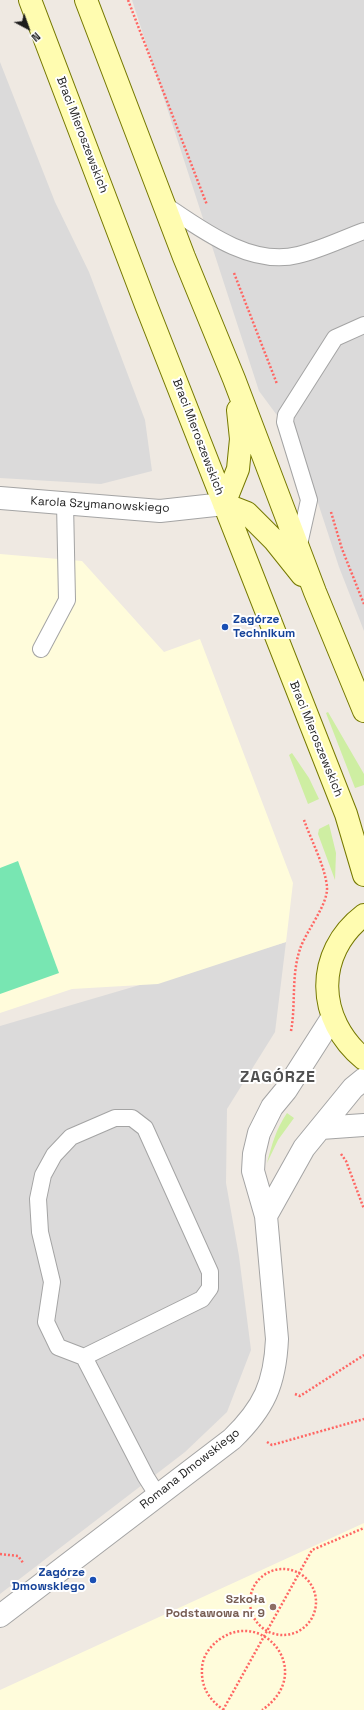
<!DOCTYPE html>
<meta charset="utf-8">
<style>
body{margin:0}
#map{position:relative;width:364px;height:1710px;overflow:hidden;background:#efe9e2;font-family:"Space Grotesk",sans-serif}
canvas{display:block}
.north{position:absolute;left:8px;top:8px;width:40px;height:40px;-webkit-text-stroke:3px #fff;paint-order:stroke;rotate:139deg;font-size:11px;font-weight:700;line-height:16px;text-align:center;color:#1d1d1d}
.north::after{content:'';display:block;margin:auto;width:14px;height:18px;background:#1d1d1d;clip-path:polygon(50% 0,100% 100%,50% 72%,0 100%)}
</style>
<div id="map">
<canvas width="364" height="1710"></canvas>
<div class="north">N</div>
</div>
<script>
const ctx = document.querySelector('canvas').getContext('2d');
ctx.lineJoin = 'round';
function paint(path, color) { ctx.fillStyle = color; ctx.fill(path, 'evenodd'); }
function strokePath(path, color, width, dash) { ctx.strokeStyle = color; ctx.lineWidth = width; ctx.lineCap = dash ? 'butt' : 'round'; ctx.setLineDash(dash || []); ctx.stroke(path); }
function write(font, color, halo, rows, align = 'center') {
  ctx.font = font + ' "Space Grotesk",sans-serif'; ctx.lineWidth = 4; ctx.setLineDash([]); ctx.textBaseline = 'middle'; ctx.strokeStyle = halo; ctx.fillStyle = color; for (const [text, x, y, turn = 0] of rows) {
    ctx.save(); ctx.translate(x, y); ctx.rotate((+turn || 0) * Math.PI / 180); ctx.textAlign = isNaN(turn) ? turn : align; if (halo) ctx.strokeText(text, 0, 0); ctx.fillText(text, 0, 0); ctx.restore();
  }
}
paint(new Path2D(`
 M132,0h232v631l-25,-64 -40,-122 -40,-54z
 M0,62l55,140 34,70 56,148 7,51 -51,13 -101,-6z
 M286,942l-11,90 -48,77 -1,74 13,73 12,94 -24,62 -42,40 -185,142v-568z`), '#dbdada');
paint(new Path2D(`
 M0,554l82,7 82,91 36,-13 93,244 -7,59 -128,42 -86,5 -72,24z
 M364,1523v187h-364v-20z`), '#fffcdb');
paint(new Path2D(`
 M328,712l36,62v11l-9,3 -29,-75z
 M292,753l17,25 10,21 -11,5 -19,-49z
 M329,824l7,29 -1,27 -17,-46 1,-5z
 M287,1113l7,5 -16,22 -11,23c5,-19 9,-34 20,-50z`), '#ceeea2');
paint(new Path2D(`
 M18,861l41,112 -59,21v-126z`), '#78e6b2');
const service = new Path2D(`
 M165,205c37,25 86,62 133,50 22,-5 44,-16 66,-24
 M298,549l11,-49 -24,-78 1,-7 49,-77 29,-13
 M41,649l26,-49 -2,-97
 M84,1357l118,-58 8,-11v-16l-65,-144 -13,-10h-17l-44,19 -17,18 -11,20 -5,24 2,33 12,50 -6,40 12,25 26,10 62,120 12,19`);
const minor = new Path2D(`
 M0,498l160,13 64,-7
 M321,1128l43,-3
 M266,1216l38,-68 49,-60 11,-9
 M0,1616l232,-177c32,-31 43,-55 45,-100l-11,-123 -13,-45 1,-17 5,-21 13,-26 14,-17 46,-72`);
const secondary = new Path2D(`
 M30,0l116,305 200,509 18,61
 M86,0l98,257 50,122 81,213 49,119
 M224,504l23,9 27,27 28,35
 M224,504l14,-35 3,-30 -3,-29
 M364,915c-50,38 -48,105 0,144`);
strokePath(service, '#a4a4a4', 18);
strokePath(minor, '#a4a4a4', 24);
strokePath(secondary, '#757800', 24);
strokePath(new Path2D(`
 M128,0l79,205
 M234,273l43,111
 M331,512l11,37 22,55
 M291,1031c5,-27 0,-55 9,-82 6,-18 28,-44 27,-62 -2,-21 -16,-47 -23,-67
 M341,1154l5,7 18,48
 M295,1394l5,2 64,-41
 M267,1442l5,3 92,-26
 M0,1554l18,2 6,8
 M250 1602a33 33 0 1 1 66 0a33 33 0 1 1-66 0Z
 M223,1710l89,-160 52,-22
 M224,1710c-15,-10 -23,-23 -22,-41 0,-12 8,-23 18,-30 44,-31 96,34 42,71`), '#ff6663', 2.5, [2, 2]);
strokePath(service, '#fff', 16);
strokePath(minor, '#fff', 22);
strokePath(secondary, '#fffcb0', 22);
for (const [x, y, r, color] of [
 [225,627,4,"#1a4fb4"],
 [93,1580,4,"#1a4fb4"],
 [273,1607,4,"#8d6e63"]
]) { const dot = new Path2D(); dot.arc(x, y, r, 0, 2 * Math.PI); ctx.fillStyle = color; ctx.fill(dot); strokePath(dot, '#fff', 1.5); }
write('12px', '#1d1d1d', '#fff', [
 ["Braci Mieroszewskich",82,135,69],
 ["Braci Mieroszewskich",198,437,69],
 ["Karola Szymanowskiego",100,505,3],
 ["Braci Mieroszewskich",316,739,68],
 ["Romana Dmowskiego",190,1469,-38]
]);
write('bold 12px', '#164399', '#fff', [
 ["Zagórze",233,620],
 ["Technikum",233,634],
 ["Zagórze",85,1573,"right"],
 ["Dmowskiego",85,1587,"right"]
], 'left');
write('bold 12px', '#785e54', '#fff', [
 ["Szkoła",265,1600],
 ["Podstawowa nr 9",265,1614]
], 'right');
ctx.letterSpacing = '1px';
write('bold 16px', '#505050', '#fff', [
 ["ZAGÓRZE",278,1078]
]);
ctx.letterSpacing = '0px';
</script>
